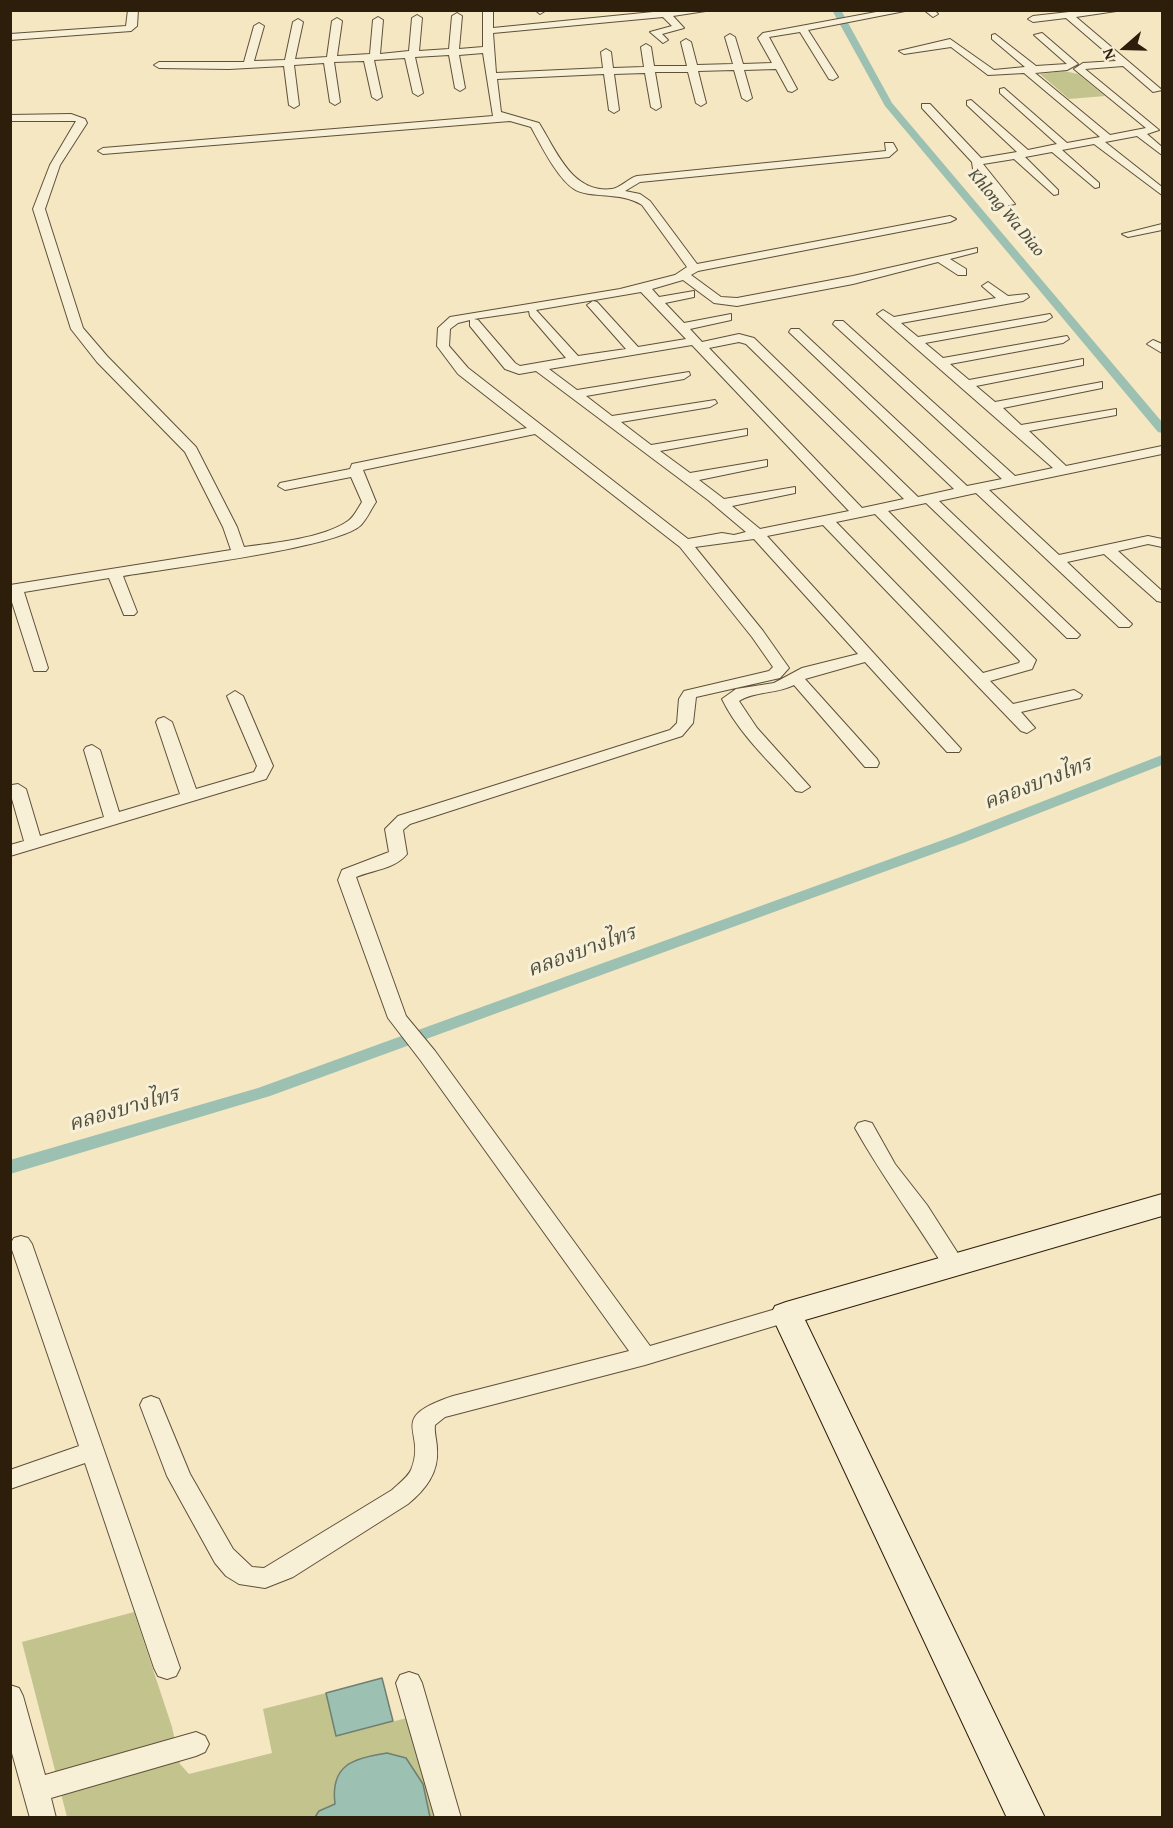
<!DOCTYPE html>
<meta charset="utf-8">
<style>
body{margin:0}
#map{position:relative;width:1173px;height:1828px;overflow:hidden;background:#f4e7c2;font-family:"Gentium Book Plus",serif}
canvas{display:block}
.frame{position:absolute;inset:0;border:12px solid #2d1e0b;pointer-events:none}
.north{position:absolute;left:1095px;top:18px;width:60px;height:60px;-webkit-text-stroke:4px #f8efd7;paint-order:stroke;rotate:250deg;font-size:16px;font-weight:700;line-height:24px;text-align:center;color:#2d1e0b}
.north::after{content:'';display:block;margin:auto;width:21px;height:27px;background:#2d1e0b;clip-path:polygon(50% 0,100% 100%,50% 72%,0 100%)}
</style>
<div id="map">
<canvas width="1173" height="1828"></canvas>
<div class="frame"></div>
<div class="north">N</div>
</div>
<script>
const ctx = document.querySelector('canvas').getContext('2d');
ctx.lineJoin = 'round';
function paint(path, color) { ctx.fillStyle = color; ctx.fill(path, 'evenodd'); }
function strokePath(path, color, width, dash) { ctx.strokeStyle = color; ctx.lineWidth = width; ctx.lineCap = dash ? 'butt' : 'round'; ctx.setLineDash(dash || []); ctx.stroke(path); }
function write(font, color, halo, rows, align = 'center') {
  ctx.font = font + ' "Gentium Book Plus","Noto Serif Thai",serif'; ctx.lineWidth = 6; ctx.setLineDash([]); ctx.textBaseline = 'middle'; ctx.strokeStyle = halo; ctx.fillStyle = color; for (const [text, x, y, turn = 0] of rows) {
    ctx.save(); ctx.translate(x, y); ctx.rotate((+turn || 0) * Math.PI / 180); ctx.textAlign = isNaN(turn) ? turn : align; if (halo) ctx.strokeText(text, 0, 0); ctx.fillText(text, 0, 0); ctx.restore();
  }
}
paint(new Path2D(`
 M1064,71l14,3 27,22 -36,3 -29,-25z
 M134,1612l38,115 8,37 9,10 83,-21 -9,-44 63,-16 10,43 75,-19 31,100h-375l-45,-175z`), '#c3c38e');
const water = new Path2D(`
 M382,1678l11,43 -57,15 -10,-43z
 M387,1753l19,5 17,26 7,33h-115l4,-6 16,-7c-5,-39 18,-46 52,-51z`);
paint(water, '#9cc0b2');
strokePath(water, '#707f6f', 1.5);
paint(new Path2D(`
 M832,10h9l51,93 270,319v11l-4,-1 -273,-326z
 M1162,755v10l-199,78 -693,253 -260,78v-14l248,-72 693,-251z`), '#9cc0b2');
const street = new Path2D(`
 M128,10h10l-1,16 -6,5 -121,9v-6l116,-8z
 M483,10h10v18l180,-18h39l-39,6 11,12 -22,6 6,6 -5,3 -13,-11 22,-6 -9,-9 -170,16 3,40 107,-5 -2,-16 5,-3 5,3 2,16 31,-1 -3,-20 5,-3 5,3 3,19h33l-6,-24 5,-3 5,3 6,23 36,-1 -8,-27 5,-3 5,3 8,27 29,-1 -14,-25 5,-5 124,-23h23l-102,20 30,47 -5,3 -4,-1 -29,-47 -31,5 28,52 -5,3 -4,-1 -12,-22 -32,1 8,28 -5,3 -5,-3 -8,-28 -36,1 8,32 -5,3 -5,-3 -8,-31h-33l6,35 -5,3 -5,-3 -6,-34 -31,1 5,36 -5,3 -5,-3 -5,-36 -107,5 4,33 38,11c17,27 33,71 73,66 8,-1 17,-11 25,-13l249,-25 -1,-8h8l4,7 -8,7 -249,25 -15,9 15,3 10,7 47,63 253,-48 6,3 -6,3 -252,49 -7,4 30,22 16,1 116,-22 124,-28v4l-27,7 16,10v6h-8l-20,-13 -85,22 -116,22 -23,-3 -31,-23 -31,9 7,8 35,-6v6l-29,6 19,20 47,-9v6l-41,9 12,13 37,-8 15,4 164,159 36,-8 -165,-157 2,-3h8l168,157 35,-7 -169,-155 2,-3h8l172,155 38,-8 -176,-154 6,-4 11,7 102,-19 -14,-12 6,-4 20,14 19,-2 2,3 -6,4 -122,22 17,14 132,-23 2,3 -6,4 -121,22 18,15 124,-22 2,3 -6,4 -113,21 19,16 114,-21v6l-107,21 19,16 107,-20v6l-99,20 18,17 95,-16v6l-87,16 37,35 96,-20v8l-173,36 70,65 89,-19 14,3v8l-14,-3 -30,7 44,40v11l-5,-1 -53,-47 -37,8 65,62 -3,3h-10l-143,-134 -37,8 141,134 -3,3h-10l-141,-135 -38,8 148,149 -4,9 -42,12 23,23 61,-14 8,5 -2,3 -59,14 14,16 -8,5 -6,-2 -198,-206 -56,11 194,213 -2,3h-12l-82,-90 -60,17 72,80 2,4 -2,4h-12l-71,-82c-18,9 -39,6 -55,16l18,27 53,59 -8,5 -6,-1c-26,-29 -57,-57 -74,-92l14,-10 38,-6 28,-15 56,-14 -104,-115 -59,8 68,84 26,37 -9,10 -84,19 -3,26 -11,13 -272,88 -7,6 4,24c-12,15 -34,16 -51,23l50,139 29,35 215,295 136,-40 8,2 3,6 -3,6 -149,45 -200,52 -10,8c-1,8 2,16 2,24 2,24 -12,41 -29,55l-115,73 -28,11 -26,-4 -13,-8 -11,-13 -48,-87 -27,-71 3,-6 8,-3 8,3 31,75 43,75 19,18 12,1 128,-78c6,-6 15,-12 19,-20 17,-40 -27,-51 42,-74l176,-45 -208,-290 -33,-43 -50,-138 4,-10 47,-18 -4,-23 13,-13 272,-86 7,-7 2,-24 5,-8 85,-20 4,-4 -21,-30 -72,-90 -145,-113 -172,36 13,32c-5,7 -9,17 -15,23 -23,23 -198,44 -238,51l14,36 -3,3h-10l-15,-37 -85,14 24,76 -2,3h-12l-24,-75v-11l221,-35 -8,-23 -38,-75 -88,-90 -26,-33 -38,-120 17,-44 26,-44h-66v-6l61,-1 14,5 2,4 -27,42 -15,44 38,119 24,28 89,91 41,80 7,20c30,-4 80,-9 104,-26 6,-4 10,-13 14,-19l-11,-25 -66,13 -7,-4 2,-3 70,-14 2,-5 5,-1 170,-35 -69,-54 -21,-28 1,-18 12,-11 170,-28 55,-14 12,-8 -45,-62c-21,-14 -53,-6 -68,-16 -17,-11 -33,-44 -43,-62l-21,-6 -407,33 -5,-3 5,-3 390,-32 -10,-63 -24,2 6,33 -5,3 -5,-3 -6,-33 -34,2 8,36 -5,3 -5,-3 -8,-35 -31,2 8,37 -5,3 -5,-3 -8,-36 -30,1 6,40 -5,3 -5,-3 -6,-39 -30,2 5,40 -5,3 -5,-3 -5,-39 -55,3 -70,-1 -5,-3 5,-3h85l10,-36 5,-3 5,3 -10,35 31,-1 8,-38 5,-3 5,3 -8,37 32,-2 5,-36 5,-3 5,3 -5,35 33,-2 3,-34 5,-3 5,3 -3,34 29,-3 3,-33 5,-3 5,3 -3,33 30,-2 3,-33 5,-3 5,3 -3,33 24,-2zM641,292l45,47 -48,8 -41,-45 -4,-1 -6,4 39,44 -48,7 -42,-46zM529,311l1,5 36,42 -46,8 -5,-3 -37,-43 -4,-1zM470,320v6l35,43 14,5 17,-3 172,129 38,32 -12,3 -12,-2 -34,6 -220,-171 -19,-22 1,-17 8,-6zM739,342l7,2 158,155 -42,9 -153,-160zM692,345l157,166 -89,18 -28,-23 63,-13v-6l-71,12 -25,-19 68,-14v-6l-77,13 -30,-22 87,-16v-6l-96,16 -30,-23 89,-15 7,-4 -2,-3 -103,16 -26,-20 98,-17 6,-4 -1,-3 -112,18 -28,-21zM875,514l145,147 -1,2 -36,10 -147,-151z
 M535,10h10v1l-5,3z
 M924,10h10l4,4 -5,3z
 M1087,10h36l-47,7 86,73 -9,2 -30,-26 -38,3 74,61 -12,4 15,13v8l-25,-19 -32,6 57,45v8l-68,-51 -32,6 37,33v4l-4,1 -43,-36 -27,5 33,33v4l-4,1 -40,-36 -31,5 32,40 -10,2 -32,-37 -1,-7 -50,-54v-4h8l51,54 36,-6 -50,-47v-4l4,-1 57,50 29,-6 -57,-51v-4l4,-1 63,55 33,-6 -76,-64 -36,2 -37,-28 -47,7 -5,-3 51,-12 44,31 31,-3 -33,-28v-4l3,-1 41,32 31,-2 -33,-29 8,-2 36,31 -11,6 -32,3 75,62 36,-7 -72,-59 9,-6 33,-2 -50,-43 -33,4 -5,-3 5,-3z
 M1162,224v6l-34,7 -6,-3z
 M1153,340l9,4v9l-15,-9z
 M235,691l8,5 30,70 -7,13 -256,77v-11l14,-4 -14,-49 2,-7 6,-1 8,5 14,47 64,-19 -20,-67 2,-3 6,-2 8,5 19,62 61,-18 -24,-72 2,-3 6,-2 8,5 24,67 58,-17 3,-6 -30,-70z
 M865,1121l7,2 23,41 32,41 39,61 -3,6 -8,2 -8,-2c-30,-49 -64,-94 -92,-144l3,-5z
 M21,1236l7,2 4,6 148,424 -4,8 -9,3 -9,-3 -4,-8 -69,-205 -75,26v-19l69,-24 -69,-202 4,-6z
 M409,1672l9,3 4,8 39,135h-26l-39,-135 4,-8z
 M10,1685l9,3 4,8 22,79 151,-43 9,4 4,8 -4,8 -9,4 -145,42 5,20h-26l-20,-72z`);
const secondary = new Path2D(`
 M1162,1194v22l-357,104 240,498h-38l-236,-504 4,-8 11,-4z`);
strokePath(street, '#5f5039', 2);
strokePath(secondary, '#2d1e0b', 2);
paint(street, '#f8efd7');
paint(secondary, '#f8efd7');
write('italic 18px', '#4e4f3d', '#f8efd7', [
 ["Khlong Wa Diao",1006,213,50]
]);
write('italic 21px', '#4e4f3d', '#f8efd7', [
 ["คลองบางไทร",1038,784,-21],
 ["คลองบางไทร",582,952,-20],
 ["คลองบางไทร",124,1110,-16]
]);
</script>
